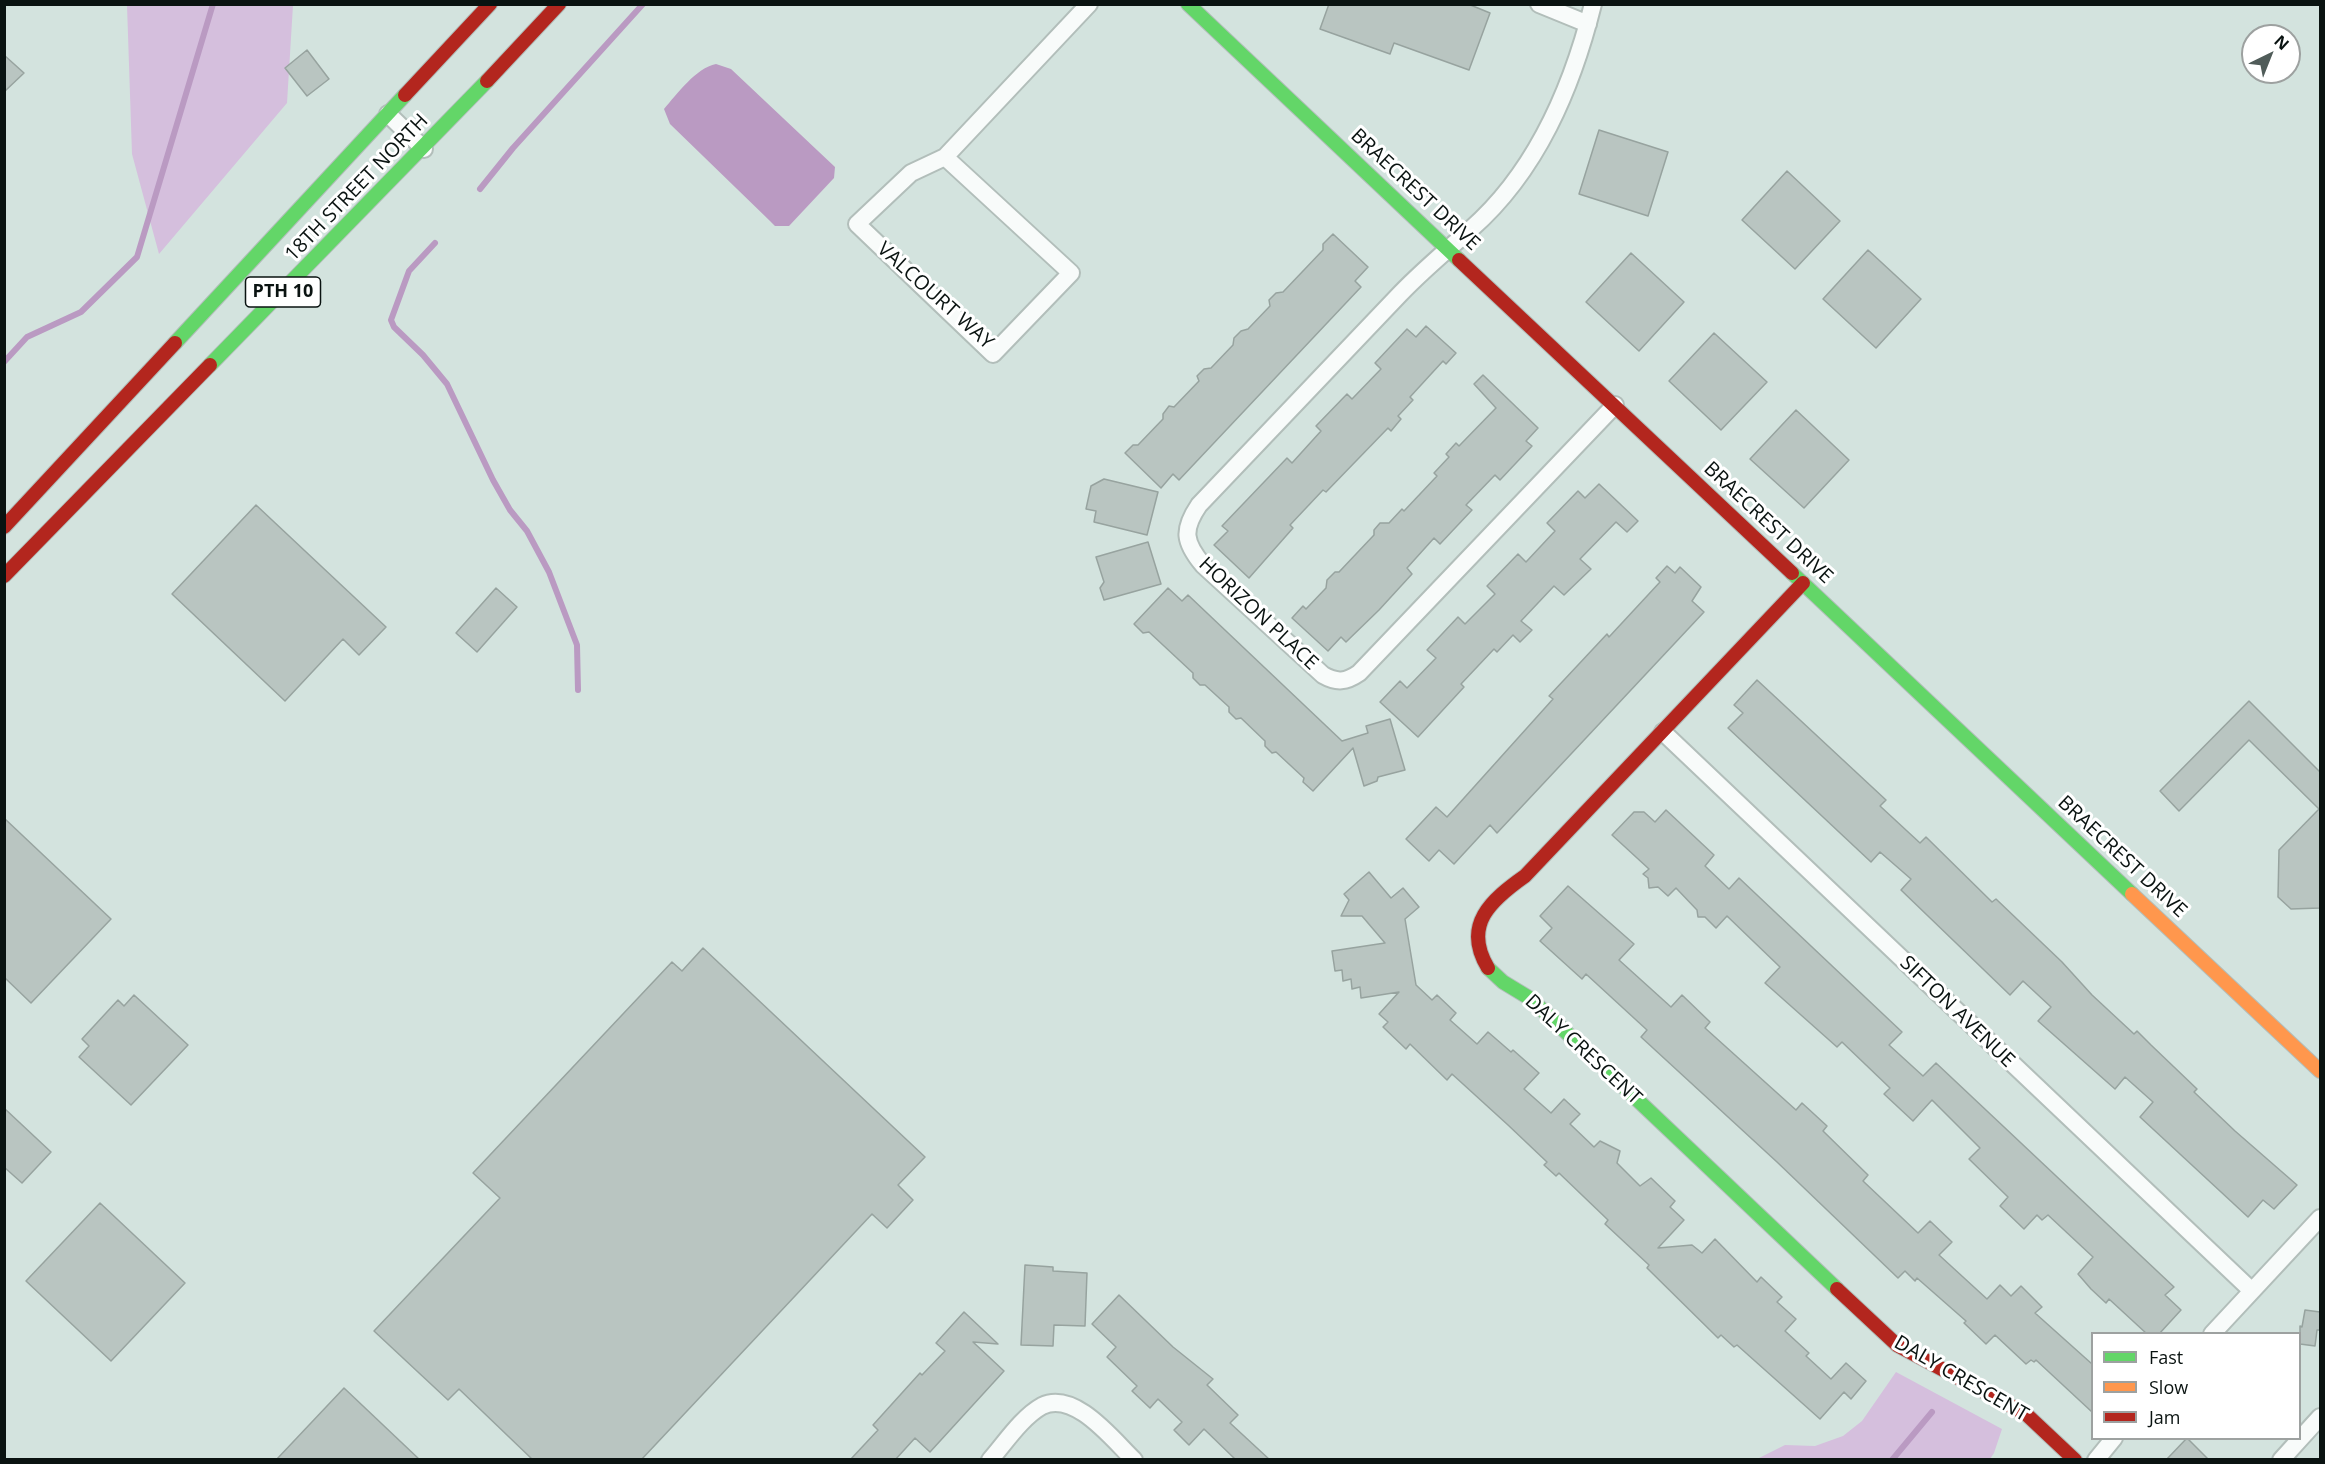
<!DOCTYPE html>
<style>
body{margin:0}
#map{position:relative;width:2325px;height:1464px;overflow:hidden;background:#d3e3de;font-family:"Open Sans",sans-serif}
canvas{display:block}
.frame{position:absolute;inset:0;border:6px solid #0a1311;pointer-events:none}
.legend{position:absolute;left:2091px;top:1332px;width:210px;height:108px;box-sizing:border-box;background:#fff;border:2px solid #9da1a0;margin:0;padding:8px 10px;list-style:none;font-size:18px;color:#0a1311}
.legend li{display:flex;align-items:center;gap:12px;height:30px}
.legend b{width:30px;border:2px solid #9da1a0}
.north{position:absolute;left:2241px;top:24px;width:60px;height:60px;box-sizing:border-box;background:#fff;border:2px solid #9da1a0;border-radius:50%;rotate:43deg;font-size:16px;font-weight:700;line-height:24px;text-align:center;color:#0a1311}
.north::after{content:'';display:block;margin:auto;width:21px;height:27px;background:#505c59;clip-path:polygon(50% 0,100% 100%,50% 72%,0 100%)}
</style>
<div id="map">
<canvas width="2325" height="1464"></canvas>
<div class="frame"></div>
<ul class="legend">
<li><b style="height:8px;background:#63d668"></b>Fast</li>
<li><b style="height:8px;background:#ff974d"></b>Slow</li>
<li><b style="height:8px;background:#b3261e"></b>Jam</li>
</ul>
<div class="north">N</div>
</div>
<script>
const ctx = document.querySelector('canvas').getContext('2d');
ctx.lineJoin = 'round';
function paint(path, color) { ctx.fillStyle = color; ctx.fill(path, 'evenodd'); }
function strokePath(path, color, width, dash) { ctx.strokeStyle = color; ctx.lineWidth = width; ctx.lineCap = dash ? 'butt' : 'round'; ctx.setLineDash(dash || []); ctx.stroke(path); }
function write(font, color, halo, rows, align = 'center') {
  ctx.font = font + ' "Open Sans",sans-serif'; ctx.lineWidth = 6; ctx.setLineDash([]); ctx.textBaseline = 'middle'; ctx.strokeStyle = halo; ctx.fillStyle = color; for (const [text, x, y, turn = 0] of rows) {
    ctx.save(); ctx.translate(x, y); ctx.rotate((+turn || 0) * Math.PI / 180); ctx.textAlign = isNaN(turn) ? turn : align; if (halo) ctx.strokeText(text, 0, 0); ctx.fillText(text, 0, 0); ctx.restore();
  }
}
paint(new Path2D(`
 M127,5h166l-6,98 -128,151 -27,-100z
 M1896,1372l106,57 -8,24 -4,6h-233l28,-14 30,1 28,-10 19,-15z`), '#d5bfdd');
paint(new Path2D(`
 M716,64l15,5 104,98 -1,11 -45,48h-14l-5,-5 -100,-97 -6,-15c13,-15 32,-41 52,-45z`), '#ba9ac2');
strokePath(new Path2D(`
 M480,189l33,-41 130,-144
 M435,243l-26,28 -18,49 3,7 29,28 24,29 46,96 17,30 17,21 22,41 28,73 1,45
 M4,362l23,-25 54,-25 56,-55 76,-253
 M1892,1460l40,-48`), '#ba9ac2', 6);
const building = new Path2D(`
 M1329,4h139l22,9 -21,57 -75,-27 -4,11 -70,-25z
 M307,50l22,29 -22,17 -22,-28z
 M4,55l20,18 -20,19z
 M1599,130l69,22 -20,64 -69,-22z
 M1787,171l53,50 -45,48 -53,-49z
 M1333,234l35,33 -13,14 6,6 -182,193 -6,-6 -12,14 -36,-35 8,-8h5l25,-26v-5l6,-8 5,1 25,-26 -2,-5 7,-7 7,-1 22,-23 1,-7 7,-7 7,-2 22,-23 -1,-6 7,-7 7,-1 40,-42v-6z
 M1868,250l53,49 -45,49 -53,-49z
 M1631,253l53,49 -45,49 -53,-49z
 M1426,326l30,27 -10,11 -3,-3 -33,36 3,3 -15,16 3,3 -10,12 -3,-3 -62,64 -3,-2 -33,35 3,3 -44,50 -35,-33 14,-14 -6,-5 65,-68 5,5 29,-32 -5,-5 31,-32 5,5 29,-30 -6,-6 32,-34 9,8z
 M1714,333l53,49 -46,48 -52,-49z
 M1483,375l55,53 -12,13 6,5 -32,34 -5,-5 -29,30 6,5 -32,34 -6,-6 -27,30 5,6 -33,36 -33,32 -5,-5 -13,14 -36,-33 11,-12 3,3 20,-21 1,-8 8,-8h4l35,-37v-5l6,-7h9l13,-14 2,2 33,-35 -3,-3 15,-16 -3,-3 10,-11 3,3 37,-38 -22,-24z
 M1796,410l53,50 -45,48 -54,-49z
 M1104,479l54,13 -11,43 -53,-13 2,-11 -10,-2 5,-23z
 M1599,484l39,37 -11,11 -11,-10 -36,37 11,10 -27,26 -10,-9 -33,35 11,9 -12,12 -7,-7 -16,17 -3,-3 -33,35 3,3 -46,50 -38,-35 20,-21 7,7 29,-30 -9,-8 31,-33 7,7 30,-30 -8,-8 31,-32 8,8 29,-31 -8,-8 31,-32 7,7z
 M256,505l130,122 -27,28 -16,-16 -58,62 -113,-107z
 M1148,542l13,42 -57,16 -4,-12 4,-6 -8,-25z
 M1667,566l8,7 5,-6 21,20 -9,14 12,11 -207,221 -7,-8 -36,39 -15,-14 -10,11 -23,-22 30,-32 11,10 106,-118 -4,-3 58,-62 2,3 51,-55 -4,-4z
 M496,588l21,19 -40,45 -21,-19z
 M1168,588l14,13 6,-6 154,146 26,-8 -2,-7 24,-7 15,51 -27,7 -1,4 -13,5 -11,-38 -40,43 -10,-9 1,-4 -28,-26 -4,1 -7,-7v-5l-24,-23 -5,1 -7,-7v-5l-24,-22h-5l-7,-7v-5l-44,-41 -6,1 -9,-9z
 M1757,680l129,120 -6,6 40,37 6,-6 66,65 4,-3 66,63 30,33 42,39 3,-3 14,14 46,44 -3,3 41,39 62,54 -23,24 -11,-9 -15,17 -108,-100 13,-15 -28,-25 -10,12 -77,-68 13,-14 -28,-26 -13,14 -109,-105 10,-11 -31,-27 -9,10 -143,-134 15,-15 -9,-8z
 M2249,701l71,71v136l-29,1 -13,-12 1,-47 40,-41 -70,-69 -70,71 -19,-20z
 M1666,810l48,45 -9,11 24,23 10,-11 163,154 -13,13 34,31 13,-13 238,224 -9,8 16,15 -22,24h-12l-38,-35 -3,4 -15,-14 -13,-15 15,-17 -45,-42 -6,5 -5,-5 -13,14 -24,-23 8,-9 -39,-38 11,-11 -48,-48 -19,21 -29,-27 6,-6 -48,-46 -5,5 -72,-64 15,-16 -53,-51 -11,12 -11,-11h-7l-1,-7 -21,-22 -8,8 -10,-9 -9,1 -1,-10 -5,-4 6,-5 -37,-34 22,-23h10l11,10z
 M4,818l107,101 -80,84 -27,-26z
 M1369,872l22,26 12,-10 16,19 -14,12 11,66 16,15 5,-5 19,18 -6,7 27,24 11,-12 23,20 2,-2 26,23 -15,16 27,24 13,-14 16,15 -10,10 24,23 6,-6 20,10 -3,12 23,23 11,-8 24,23 -5,6 14,13 -26,28 34,-3 10,8 13,-14 42,43 4,-5 21,20 -5,5 19,17 -11,12 24,22 -3,3 25,23 15,-16 20,18 -15,18 -7,-7 -24,27 -83,-74 -3,2 -13,-12 -3,3 -71,-70 2,-3 -44,-41 3,-4 -49,-47 -3,3 -12,-11 3,-3 -39,-37 -56,-51 -5,6 -37,-36 -4,5 -23,-22 5,-5 -9,-8 20,-22 -38,6 -1,-11 -8,2 -1,-10 -8,2 -1,-11 -7,1 -3,-20 53,-8 -23,-27h-21l8,-16 -5,-6z
 M1568,886l66,58 -15,16 52,47 11,-12 28,27 -5,6 91,82 6,-7 25,23 -4,5 45,44 -5,6 55,52 12,-12 22,21 -13,13 48,44 13,-14 11,11 10,-10 21,21 -7,6 57,51v48l-56,-52 -2,2 -3,-2 -5,4 -31,-29 -9,9 -22,-21 2,-2 -49,-43 -2,3 -10,-10 -7,7 -121,-116 -136,-125 6,-7 -61,-56 -4,5 -42,-38 12,-13 -12,-12z
 M703,948l222,209 -27,28 15,15 -26,28 -15,-14 -231,246h-108l-74,-71 -11,11 -74,-69 126,-133 -27,-25 199,-211 10,9z
 M134,995l54,50 -57,60 -52,-48 10,-11 -7,-7 36,-39 6,6z
 M4,1108l47,44 -29,31 -18,-16z
 M100,1203l85,80 -74,78 -85,-80z
 M1025,1265l28,2v4l34,2 -2,53 -31,-1 -1,21 -32,-1z
 M1119,1295l54,52 40,32 -6,6 31,30 -8,8 40,37h-34l-32,-31 -15,16 -15,-15 8,-8 -24,-23 -8,9 -18,-17 5,-5 -30,-29 9,-10 -24,-23z
 M2305,1310l15,2v18h-3l-2,16 -15,-2v-18l2,1z
 M964,1312l34,32 -25,-2 31,29 -74,81 -15,-14 -20,22h-45l28,-30 -5,-5 47,-52 2,2 23,-24 -9,-8z
 M344,1388l76,72h-144z
 M2187,1438l22,22h-43z`);
paint(building, '#b9c5c1');
strokePath(building, '#97a39f', 1.5);
const street = new Path2D(`
 M1539,4l49,20
 M1593,4c-21,84 -56,167 -122,225 -24,21 -48,41 -71,65 -67,70 -134,141 -201,211 -17,25 -15,37 4,60l120,110c14,8 23,7 36,-2l256,-268
 M388,114l36,35
 M945,157l126,116 -78,81 -136,-130 54,-51 34,-16 144,-153
 M1663,732l589,559
 M2212,1334l108,-116
 M990,1460c15,-17 32,-43 52,-54 33,-16 71,34 92,54
 M2096,1460l18,-22
 M2281,1460l39,-43`);
const fast = new Path2D(`
 M1188,4l271,256
 M175,343l230,-248
 M210,365l277,-284
 M1792,573l340,321
 M1488,968l15,14 28,17 306,290`);
const slow = new Path2D(`
 M2132,894l188,177`);
const jam = new Path2D(`
 M487,81l72,-77
 M405,95l85,-91
 M1459,260l333,313
 M4,527l171,-184
 M4,576l206,-211
 M1488,968c-26,-43 3,-68 37,-92l278,-293
 M1837,1289l60,56 129,69 49,46`);
strokePath(street, '#b2beba', 20);
strokePath(fast, '#b2beba', 16);
strokePath(slow, '#b2beba', 16);
strokePath(jam, '#b2beba', 16);
strokePath(street, '#f8fbfa', 16);
strokePath(fast, '#63d668', 14);
strokePath(slow, '#ff974d', 14);
strokePath(jam, '#b3261e', 14);
for (const [x, y, w] of [
 [283,292,75]
]) { const box = new Path2D(); box.roundRect(x - w / 2, y - 15, w, 30, 4.5); ctx.fillStyle = '#fff'; ctx.fill(box); strokePath(box, '#0a1311', 1.5); }
write('bold 18px', '#0a1311', null, [
 ["PTH 10",283,292]
]);
write('20px', '#0a1311', '#fff', [
 ["18TH STREET NORTH",357,188,-46],
 ["BRAECREST DRIVE",1415,190,43],
 ["VALCOURT WAY",935,296,42],
 ["BRAECREST DRIVE",1768,523,43],
 ["HORIZON PLACE",1258,614,43],
 ["BRAECREST DRIVE",2122,857,43],
 ["SIFTON AVENUE",1957,1012,44],
 ["DALY CRESCENT",1583,1050,43],
 ["DALY CRESCENT",1961,1379,30]
]);
</script>
